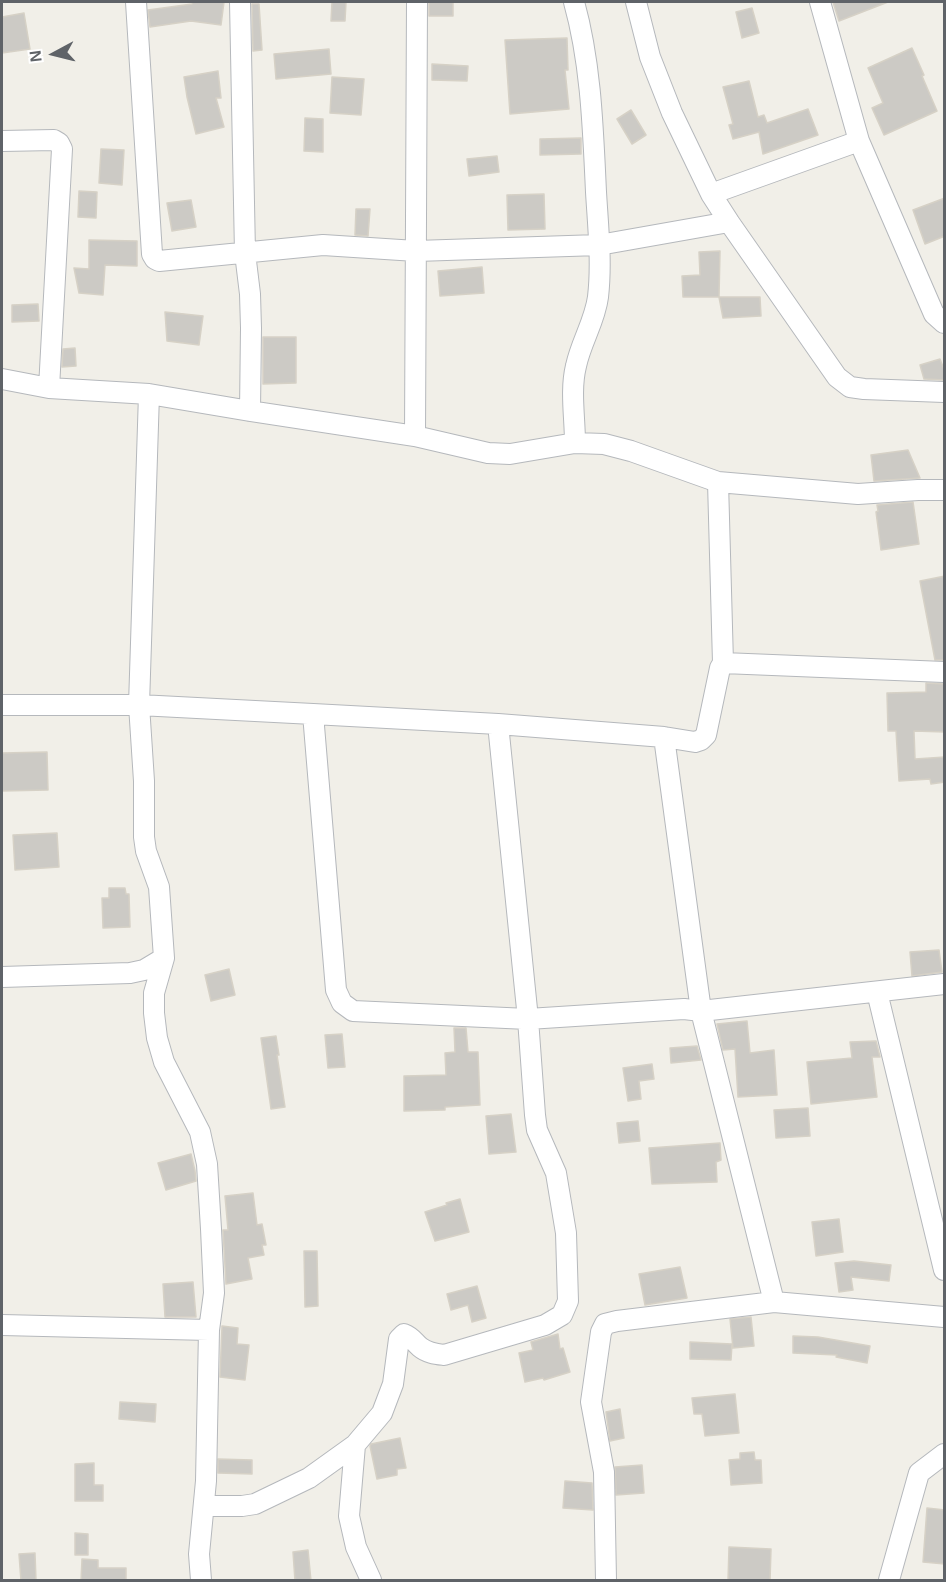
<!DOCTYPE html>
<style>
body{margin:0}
#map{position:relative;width:946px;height:1582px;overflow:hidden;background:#f1efe8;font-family:Helvetica,sans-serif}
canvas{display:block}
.frame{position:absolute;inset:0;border:3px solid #5f6368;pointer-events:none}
.north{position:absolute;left:24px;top:24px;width:60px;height:60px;-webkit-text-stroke:4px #fff;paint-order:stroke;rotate:263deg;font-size:16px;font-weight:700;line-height:24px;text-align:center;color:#5f6368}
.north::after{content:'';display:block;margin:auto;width:21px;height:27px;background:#5f6368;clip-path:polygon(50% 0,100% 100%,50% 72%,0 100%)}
</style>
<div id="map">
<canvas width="946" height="1582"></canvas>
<div class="frame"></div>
<div class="north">N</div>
</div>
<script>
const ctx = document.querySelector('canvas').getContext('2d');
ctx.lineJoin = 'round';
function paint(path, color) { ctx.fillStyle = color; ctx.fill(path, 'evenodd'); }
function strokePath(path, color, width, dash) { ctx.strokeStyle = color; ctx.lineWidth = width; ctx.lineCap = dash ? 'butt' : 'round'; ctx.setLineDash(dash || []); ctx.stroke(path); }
const building = new Path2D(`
 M193,2h31l-3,23 -30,-4 -41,6 -2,-17 44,-6z
 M332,2h14l-1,19h-14z
 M429,2h24v14h-24z
 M833,2h55l-49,19z
 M252,4h7l3,46 -9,1z
 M752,8l7,25 -17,5 -6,-26z
 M24,13l6,36 -28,4v-36z
 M567,38l1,32h-3l4,39 -59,5 -5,-74z
 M912,48l12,27 -2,1 15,35 -53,24 -12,-27 11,-5 -15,-35z
 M329,49l2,25 -55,5 -2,-25z
 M432,64l36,2 -1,15 -35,-1z
 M218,71l3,27h-5l8,29 -28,7 -9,-37 -3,-20z
 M332,77l32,2 -3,36 -31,-2z
 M749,81l9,36 6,-2 3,8 41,-14 10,26 -55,19 -4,-22 -26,7 -4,-14 4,-1 -10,-37z
 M631,110l15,25 -14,9 -15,-25z
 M305,118l18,1v33l-19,-1z
 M581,138v16l-41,1v-16z
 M101,149l23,1 -2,35 -23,-2z
 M497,156l2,16 -30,4 -2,-17z
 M79,191l18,1 -1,26 -18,-1z
 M544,194l1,35 -37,1 -1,-35z
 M945,198v38l-20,8 -12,-34z
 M191,200l5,27 -24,4 -5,-28z
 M356,209h14l-2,27 -13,-1z
 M89,240l48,1v25l-32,-1 -2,30 -24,-2 -5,-25 15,1z
 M720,251l-1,46h-36l-1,-21 18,-1 -1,-23z
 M482,267l2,26 -44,3 -2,-25z
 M719,297h41l1,19 -38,2z
 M38,304l1,17 -27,1v-17z
 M165,312l38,4 -4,29 -32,-4z
 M263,337h33v46l-33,1z
 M75,348l1,18 -14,1 1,-18z
 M940,359l5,13v8l-21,-1 -4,-14z
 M908,450l12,28 -46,3 -3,-26z
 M913,502l6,42 -38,6 -5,-38 2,-1 -1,-6z
 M945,576v84h-10l-15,-79z
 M926,683l19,1v48l-31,-1 1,28 30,-2v25l-14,2 -1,-5 -31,2 -3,-50h-8l-1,-38 39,-1z
 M47,752l1,38 -46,1v-38z
 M57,833l2,34 -44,3 -2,-35z
 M109,888h16l1,6h3l1,33 -27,1 -1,-30h7z
 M939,950l3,22 -30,4 -2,-24z
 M229,969l6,26 -24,6 -6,-26z
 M747,1021l3,32 24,-3 3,45 -39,2 -3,-48 -12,1 -6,-26z
 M454,1028h12l2,24h10l2,53 -35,2v3l-41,1v-35l42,-1 -1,-22 10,-1z
 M342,1034l3,33 -17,1 -3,-33z
 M276,1036l3,19h-2l8,52 -14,2 -10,-71z
 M876,1041l4,16h-8l5,40 -66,7 -4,-42 45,-4 -2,-16z
 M697,1046l4,14 -30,3 -1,-15z
 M652,1064l2,15 -15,2 2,18 -13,2 -5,-33z
 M808,1108l2,28 -34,2 -2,-28z
 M511,1114l5,38 -27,2 -3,-38z
 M638,1121l2,20 -21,2 -2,-20z
 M720,1143l1,17 -5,2 1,20 -65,2 -3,-36z
 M191,1154l4,17 1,10 -30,9 -8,-27z
 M253,1193l4,32 5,-1 4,21h-4l2,10 -16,3 4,21 -26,5 -3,-54h5l-3,-34z
 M460,1199l9,33 -34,9 -10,-29 22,-7 -1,-2z
 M839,1219l4,33 -27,4 -4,-34z
 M304,1251h13l1,55 -13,1z
 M854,1261l37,4 -2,16 -38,-4 2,13 -14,2 -4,-29z
 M680,1267l7,31 -42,7 -6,-31z
 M193,1282l3,35h-31l-2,-33z
 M477,1286l9,32 -14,4 -4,-17 -17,5 -4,-16z
 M751,1317l3,29 -21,2 -3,-29z
 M222,1326l16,2 -1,16 12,1 -4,35 -25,-3z
 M558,1334l2,15 3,-1 7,24 -26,8 -1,-2 -18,4 -6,-29 14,-3 -2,-8z
 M793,1336l25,1 52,9 -3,17 -31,-6 1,-2 -44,-2z
 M690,1342l42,2 -1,16 -41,-1z
 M735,1394l4,39 -34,3 -3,-22h-8l-2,-16z
 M120,1402l36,2 -1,18 -36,-3z
 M620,1409l4,29 -14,3 -4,-29z
 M400,1438l6,30 -9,1v6l-20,4 -7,-33 1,-2z
 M754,1452l1,8h6l1,23 -31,2 -2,-25 11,-1v-6z
 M218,1459l34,1v14l-34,-1z
 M94,1463v22h9v16h-28v-37z
 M642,1465l2,28 -28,2 -1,-28z
 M565,1481l27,2 1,27 -30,-2z
 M927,1508l18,2v54l-22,-2z
 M75,1533l13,1v21h-13z
 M729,1547l42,2 -1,32h-42z
 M308,1550l3,31h-16l-2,-29z
 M35,1553l1,28h-15l-2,-27z
 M82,1559l16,1v8h28v13h-45z`);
paint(building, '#cccac5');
strokePath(building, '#d6d1c6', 1.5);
const minor = new Path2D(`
 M136,2l16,252 3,5 4,2 164,-16 93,6 183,-6 130,-23
 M240,2l5,251 5,41 1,34 -1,83
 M574,2c17,61 19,126 22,190 2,34 6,70 2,105 -3,24 -17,45 -22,69 -6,24 -1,52 -1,77
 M636,2l14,55 22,56 39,81 18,28 108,155 13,10 14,2 80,3
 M820,2l39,139 75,173 10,9
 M2,141l52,-1 5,3 3,6 -13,239
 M711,194l148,-53
 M2,379l47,9 100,6 101,17 165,25 73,17 22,1 65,-11 29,1 27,7 87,31 140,12 60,-4h26
 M149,394l-10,311 5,76v56l2,14 13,36 5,71 -10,35v20l3,25 7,24 36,70 7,32 4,65 3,64 -5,37 -3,151 -7,73 2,26
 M415,436l2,-434
 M718,482l5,181
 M2,705h137l174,9 185,10 166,13 31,5 6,-2 5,-5 14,-67 3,-5 221,9
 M313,714l23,276 6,13 11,8 175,8 156,-10 17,2 243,-27
 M664,737l37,274 73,291
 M2,977l128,-4 14,-3 20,-12
 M877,992l67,278
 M2,1325l207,5
 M355,1445l-6,71 7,31 15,33
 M204,1506h38l13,-2 54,-26 46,-33 27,-32 11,-29 6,-45 5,-5c8,3 10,8 16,13 7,6 16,7 24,8l101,-30 17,-10 6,-14 -2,-68 -10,-60 -19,-43 -2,-15 -7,-96 -30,-295
 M606,1580l-2,-108 -13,-70 10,-70 4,-8 12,-3 157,-19 170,15
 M889,1580l30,-107 25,-19`);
strokePath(minor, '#b5b8bc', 22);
strokePath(minor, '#fff', 20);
</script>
